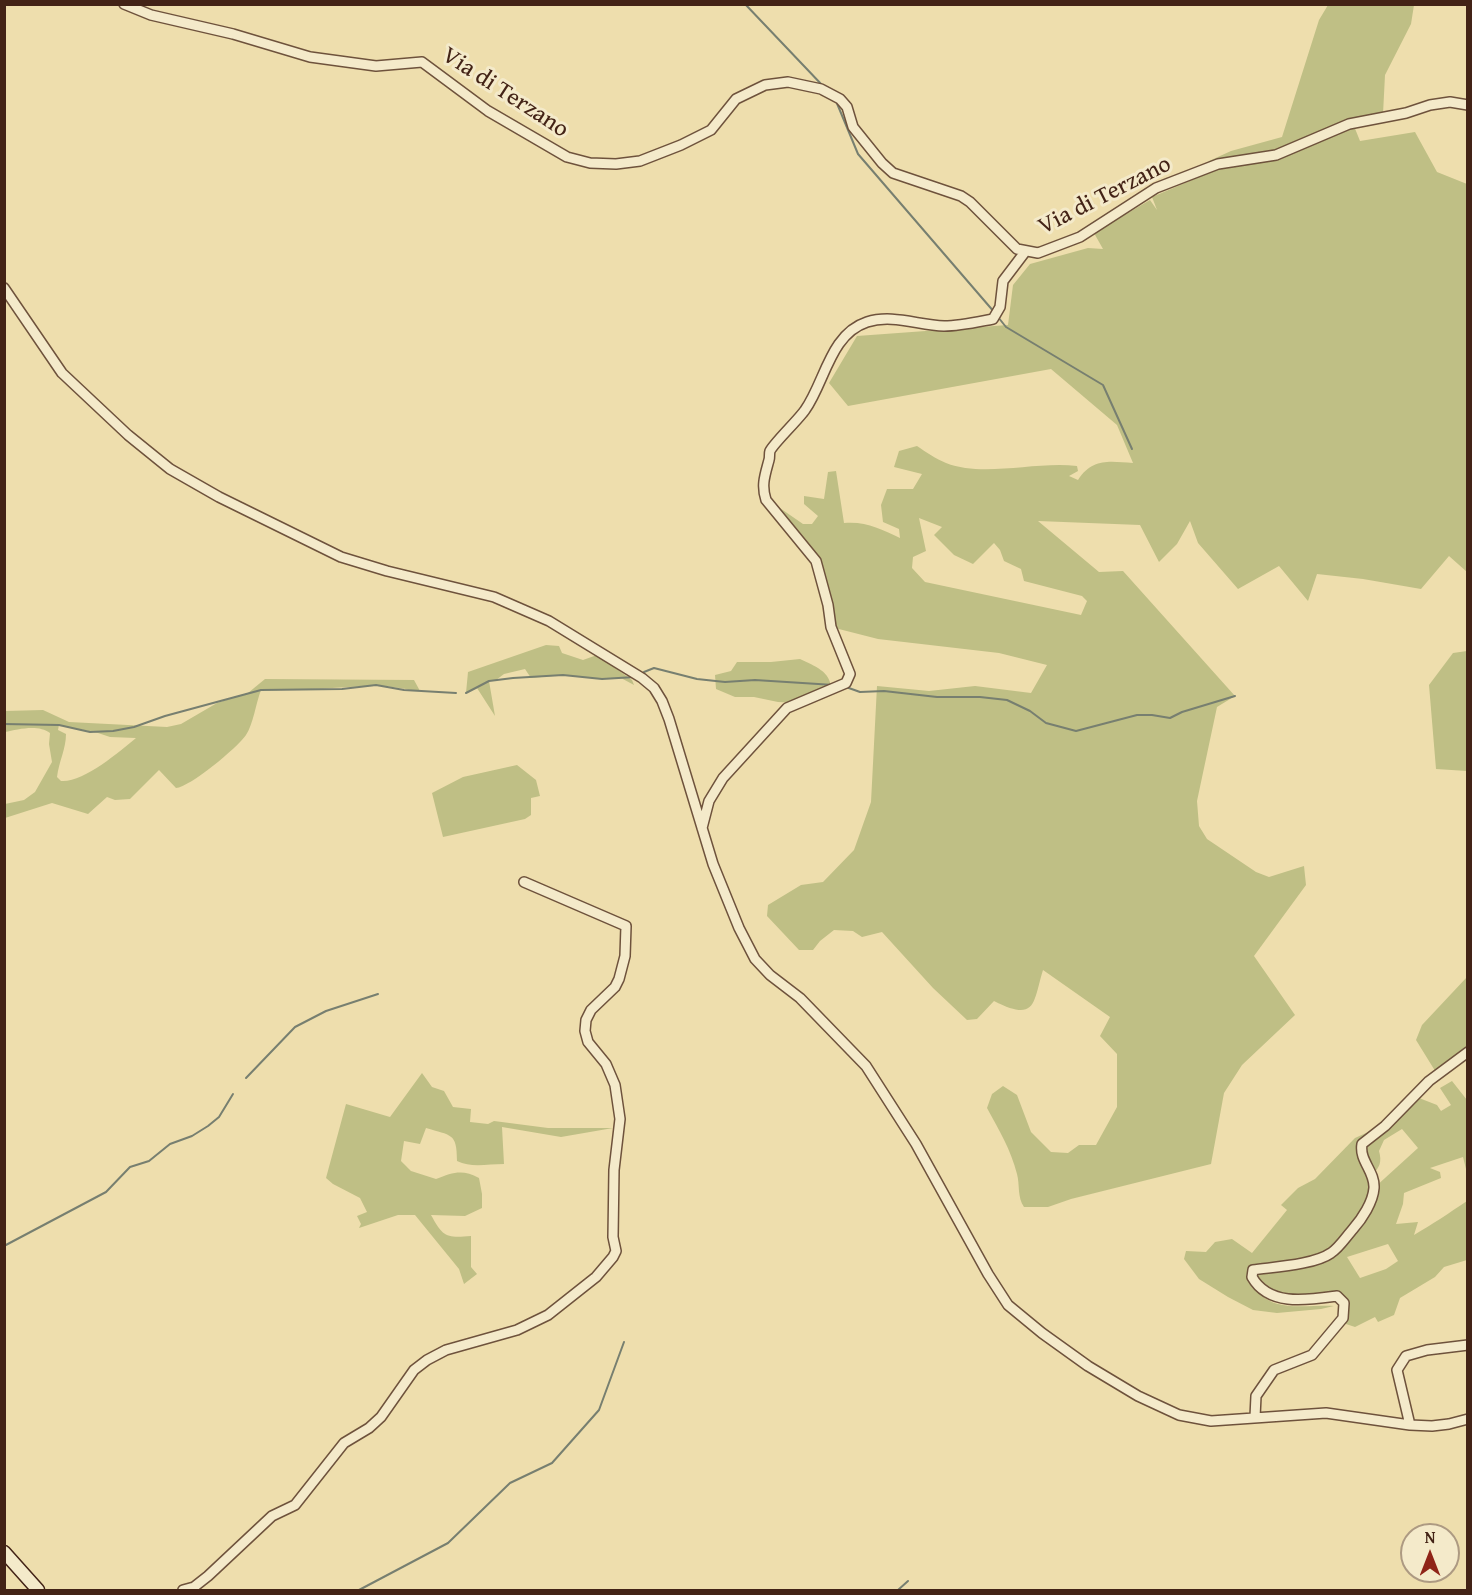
<!DOCTYPE html>
<style>
body{margin:0}
#map{position:relative;width:1472px;height:1595px;overflow:hidden;background:#eedead;font-family:"Gentium Book Plus",serif}
canvas{display:block}
.frame{position:absolute;inset:0;border:6px solid #432316;pointer-events:none}
.north{position:absolute;left:1400px;top:1523px;width:60px;height:60px;box-sizing:border-box;background:#f4eaca;border:2px solid #ad9a82;border-radius:50%;rotate:0deg;font-size:16px;font-weight:700;line-height:24px;text-align:center;color:#432316}
.north::after{content:'';display:block;margin:auto;width:21px;height:27px;background:#8f2418;clip-path:polygon(50% 0,100% 100%,50% 72%,0 100%)}
</style>
<div id="map">
<canvas width="1472" height="1595"></canvas>
<div class="frame"></div>
<div class="north">N</div>
</div>
<script>
const ctx = document.querySelector('canvas').getContext('2d');
ctx.lineJoin = 'round';
function paint(path, color) { ctx.fillStyle = color; ctx.fill(path, 'evenodd'); }
function strokePath(path, color, width, dash) { ctx.strokeStyle = color; ctx.lineWidth = width; ctx.lineCap = dash ? 'butt' : 'round'; ctx.setLineDash(dash || []); ctx.stroke(path); }
function write(font, color, halo, rows, align = 'center') {
  ctx.font = font + ' "Gentium Book Plus",serif'; ctx.lineWidth = 6; ctx.setLineDash([]); ctx.textBaseline = 'middle'; ctx.strokeStyle = halo; ctx.fillStyle = color; for (const [text, x, y, turn = 0] of rows) {
    ctx.save(); ctx.translate(x, y); ctx.rotate((+turn || 0) * Math.PI / 180); ctx.textAlign = isNaN(turn) ? turn : align; if (halo) ctx.strokeText(text, 0, 0); ctx.fillText(text, 0, 0); ctx.restore();
  }
}
paint(new Path2D(`
 M1328,5h86l-3,19 -26,51 -2,39 -31,7 8,20 55,-9 22,40 30,12v388l-18,-16 -28,33 -58,-10 -46,-5 -9,27 -29,-35 -41,23 -40,-46 -8,-22 -13,23 -18,18 -19,-37 -102,-4 61,51 24,-1 112,125 -18,11 -20,94 2,25 8,13 49,33 13,5 35,-11 2,19 -52,71 41,59 -53,50 -18,28 -13,71 -140,35 -23,8h-24c-7,-10 -4,-22 -7,-33 -6,-24 -18,-44 -30,-66l5,-14 11,-8 14,9 14,37 20,20 17,1 11,-8h17l21,-38v-53l-17,-18 10,-19 -67,-47c-10,32 -6,53 -49,31l-17,18 -10,1 -34,-32 -51,-56 -20,5 -9,-6 -19,-1 -14,11 -7,9h-14l-32,-34 1,-11 33,-20 22,-3 31,-32 17,-48 6,-116 52,5 46,-5 56,7 16,-28 -48,-12 -121,-14 -47,-12 -15,-66 -42,-57 29,20h9l6,-8 -14,-12v-8l20,3 4,-27 8,-1 8,52c22,-2 37,6 56,15l-1,-9 -16,-7 -2,-17 6,-16h26l9,-15 -28,-7 5,-16 18,-5c9,6 19,13 29,17 38,15 89,-2 131,3l1,5 -9,5 9,4c15,-23 33,-18 55,-17l-16,-38 -66,-56 -203,37 -19,-23 28,-47 151,-11 5,-40 17,-21 58,-16 15,1 -9,-16 56,-33 7,10 -5,-13 45,-19 12,-17 22,-10 51,-14 37,-117zM919,518l23,9 -8,8 20,20 19,9 21,-21 6,7 4,11 17,8 3,12 58,15 5,5 -6,14 -156,-33 -13,-14 1,-11 13,-6z
 M546,645l13,1 3,7 21,7 14,-5 35,25 2,5 -13,-7 -19,1 -39,-4 -32,3 -6,-9 -21,5 -8,6 -7,1 6,35 -18,-28 -11,5 2,-21z
 M1467,651v120l-31,-2 -7,-84 24,-32z
 M800,659c14,7 31,12 31,30l-34,14 -19,-1 -24,-5h-19l-19,-8 -1,-14 16,-4 6,-9h34z
 M265,679l149,1 6,11c-15,-1 -31,-6 -46,-5 -38,1 -75,5 -113,4 -5,13 -8,35 -15,45 -9,13 -56,52 -70,53l-17,-18 -29,29 -15,1 -8,-3 -19,17 -36,-11 -47,15v-14l19,-4 11,-8 17,-30 -3,-18 1,-11c-11,-9 -32,-4 -45,-1v-21l38,-1 26,12 98,5 14,-3 36,-21 31,-10zM59,725l39,8 12,4 26,1c-17,14 -53,45 -75,43l-4,-4c2,-16 9,-28 9,-43l-8,-4z
 M517,765l19,15 4,16 -9,2v17l-6,4 -82,18 -11,-44 31,-16z
 M1467,977v75l-30,22 -21,-34 6,-15z
 M422,1073l10,14 12,4 9,16 18,2 -1,13 18,2 6,-3 54,7h65l-52,9 -59,-10 2,37c-17,0 -33,4 -47,-3 0,-29 -6,-25 -31,-33l-6,16 -16,-3 -3,20 10,10 25,8c17,-7 27,-10 43,-1l3,16v14l-17,8 -34,-1c12,22 15,23 40,21v31l6,7 -13,10 -5,-15 -44,-54h-17l-39,13 2,-4 -4,-8 10,-4 -7,-14 -27,-14 -7,-6 20,-74 44,13z
 M1452,1081l15,19v73l-4,-16 -33,11 10,4 1,6 -37,15 -1,11 -7,20 22,-2 -4,13c19,-11 35,-22 53,-34v59l-23,7 -9,10 -35,21 -6,17 -16,7 -3,-5 -20,10 -15,-5 3,-4 -6,-22 -57,3 -24,-15c9,31 53,20 78,22l-13,3 -44,4 -24,-3 -25,-13 -29,-18 -15,-20 2,-8 20,1 9,-10 17,-3 20,14 35,-43 -6,-5 17,-17 17,-9 40,-41 20,-9 14,1 30,-32 18,7 4,6 10,-6 -11,-17zM1402,1129l16,19 -44,40 -2,-13c8,-8 10,-13 7,-24l5,-11zM1388,1244l10,17 -12,8 -26,9 -13,-21z`), '#bfbf85');
strokePath(new Path2D(`
 M745,4l78,82
 M836,101l22,53 137,159
 M998,317l8,10 97,58 29,64
 M644,672l10,-4 43,11 28,3 30,-2 79,5
 M846,687l14,5 24,-1 53,6h43l27,3 23,11 16,12 30,8 61,-16h15l18,3 12,-6 53,-16
 M466,693l23,-12 24,-3 50,-3 39,4 33,-2
 M4,724l55,1 31,7 23,-1 21,-4 31,-11 96,-26 81,-1 34,-4 28,5 52,3
 M246,1078l49,-51 31,-16 52,-17
 M4,1246l102,-54 24,-25 19,-6 21,-17 22,-8 16,-10 11,-9 14,-23
 M359,1590l89,-47 62,-60 42,-20 47,-53 25,-68
 M898,1590l10,-9`), '#777f70', 2);
const minor = new Path2D(`
 M124,4l27,11 82,19 77,23 66,9 46,-4 66,49 79,46 23,6 26,1 24,-3 41,-16 30,-15 25,-31 29,-14 23,-3 33,7 19,10 7,8 6,20 29,36 11,10 68,23 9,6 47,47 21,4 42,-16 76,-49 62,-24 58,-9 73,-31 57,-11 24,-8 20,-3 18,3
 M4,288l58,85 66,62 42,34 49,28 122,60 46,14 107,26 55,24 93,57 12,10 8,13 7,18 44,145 26,64 16,31 15,16 30,23 66,68 50,78 72,130 20,31 34,28 46,33 50,30 41,19 32,6 115,-8 84,12 22,1 17,-2 19,-5
 M702,828l7,-27 14,-23 64,-70 59,-25 4,-9 -19,-47 -3,-22 -12,-44 -50,-61c-5,-15 -1,-25 3,-40 1,-3 0,-6 1,-9 3,-7 29,-32 35,-41 20,-28 25,-76 62,-88 25,-8 51,3 77,4 16,0 33,-4 49,-7l7,-12 3,-26 22,-29
 M1255,1417l1,-21 18,-26 38,-15 31,-37 1,-15 -7,-7c-29,4 -68,11 -85,-19l1,-7c20,-3 61,-5 78,-17 8,-5 15,-16 22,-24 9,-10 20,-27 21,-41 1,-17 -15,-27 -12,-44l23,-18 44,-45 39,-29
 M1410,1425l-13,-55 9,-14 21,-6 41,-5
 M183,1590l11,-3 14,-11 64,-60 23,-11 49,-62 25,-15 12,-11 33,-47 13,-10 19,-10 71,-20 31,-15 48,-38 17,-20 3,-6 -3,-14 1,-67 6,-51 -5,-34 -9,-21 -18,-22 -3,-11 1,-11 5,-10 24,-23 4,-8 6,-23 1,-30 -102,-44`);
const secondary = new Path2D(`
 M4,1552l34,38`);
strokePath(minor, '#6e523c', 12);
strokePath(secondary, '#432316', 15);
strokePath(minor, '#f4eaca', 9);
strokePath(secondary, '#f4eaca', 12);
write('24px', '#432316', '#f4eaca', [
 ["Via di Terzano",505,93,33],
 ["Via di Terzano",1105,196,-27]
]);
</script>
